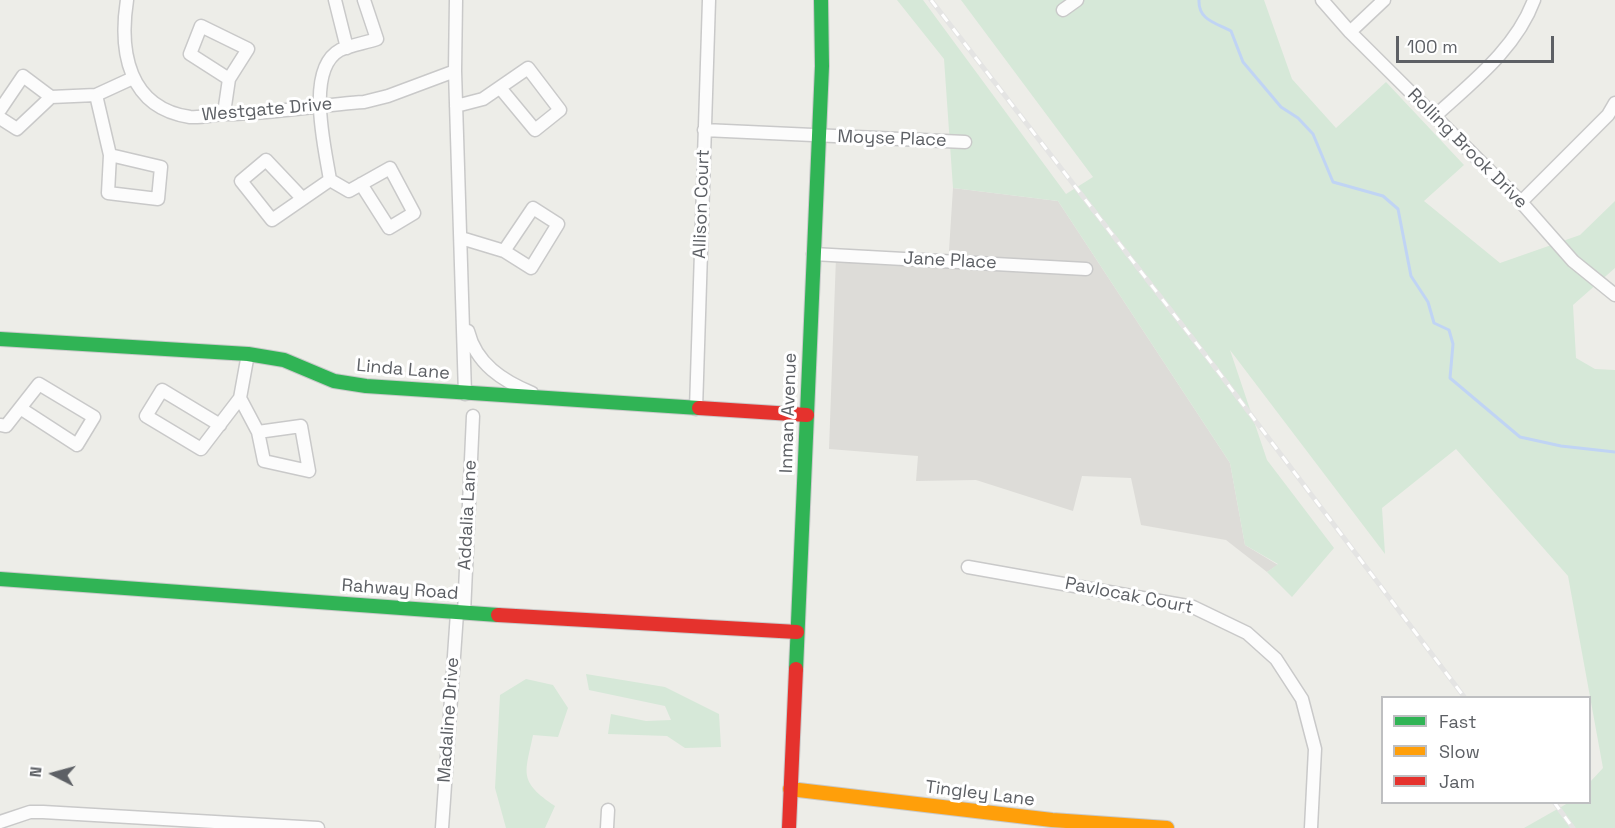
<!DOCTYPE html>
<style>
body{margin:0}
#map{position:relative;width:1615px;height:828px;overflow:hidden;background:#edede8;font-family:"Space Grotesk",sans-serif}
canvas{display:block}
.legend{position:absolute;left:1381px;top:696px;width:210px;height:108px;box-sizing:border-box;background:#fff;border:2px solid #bebfc1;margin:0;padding:8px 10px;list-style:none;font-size:18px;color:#5d6065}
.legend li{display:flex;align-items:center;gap:12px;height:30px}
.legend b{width:30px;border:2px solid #bebfc1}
.north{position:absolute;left:24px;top:744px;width:60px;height:60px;-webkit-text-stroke:4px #fff;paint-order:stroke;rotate:276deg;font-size:16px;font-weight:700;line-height:24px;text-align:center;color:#5d6065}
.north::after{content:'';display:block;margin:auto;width:21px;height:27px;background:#5d6065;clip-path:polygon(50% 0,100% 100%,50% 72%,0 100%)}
.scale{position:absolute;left:1396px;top:36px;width:158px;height:27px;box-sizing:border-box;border:3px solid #5d6065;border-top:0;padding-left:8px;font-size:18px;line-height:21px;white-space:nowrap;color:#5d6065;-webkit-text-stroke:4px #fff;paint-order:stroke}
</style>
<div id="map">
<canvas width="1615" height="828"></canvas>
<ul class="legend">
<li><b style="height:8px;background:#30b455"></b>Fast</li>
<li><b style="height:8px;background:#ff9f0a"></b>Slow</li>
<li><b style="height:8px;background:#e5322d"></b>Jam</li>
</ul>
<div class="north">N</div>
<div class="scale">100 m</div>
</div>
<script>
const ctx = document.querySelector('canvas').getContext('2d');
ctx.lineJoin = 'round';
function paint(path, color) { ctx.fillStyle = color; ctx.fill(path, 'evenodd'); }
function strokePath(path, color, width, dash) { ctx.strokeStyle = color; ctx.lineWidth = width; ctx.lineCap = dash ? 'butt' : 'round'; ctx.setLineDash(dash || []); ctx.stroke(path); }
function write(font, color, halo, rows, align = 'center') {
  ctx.font = font + ' "Space Grotesk",sans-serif'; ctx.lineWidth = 6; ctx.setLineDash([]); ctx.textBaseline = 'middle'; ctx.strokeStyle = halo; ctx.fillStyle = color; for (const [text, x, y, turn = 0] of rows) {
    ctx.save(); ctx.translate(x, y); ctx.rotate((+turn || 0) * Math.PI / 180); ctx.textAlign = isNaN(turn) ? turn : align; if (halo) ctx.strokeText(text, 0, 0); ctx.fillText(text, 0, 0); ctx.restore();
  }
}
paint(new Path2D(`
 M953,188l105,13 172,262 15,82 33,20 -11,7 -41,-32 -85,-15 -10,-47 -49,-2 -9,35 -97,-31 -60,1 2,-25 -89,-7 7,-192 112,9z`), '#dddcd8');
paint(new Path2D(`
 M897,0h26l143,194 27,-17 -132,-177h303l28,79 44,49 50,-46 78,83 -40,36 76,62 80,-28 35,-34v67l-42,37 3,53 19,11 20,1v458h-91l44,-25 22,-1v-20l13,-14 -35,-192 -112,-127 -74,59 3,46 -155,-204 37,110 67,88 -42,49 -25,-25 11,-8 -33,-19 -15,-82 -172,-262 -105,-13 -9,-129z
 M586,674l79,13 54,27 2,33 -36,1 -18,-12 -59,-2 3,-20 35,7 25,-1 -6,-14 -76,-16z
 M526,679l27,6 15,23 -10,29 -25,-2c-8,39 -15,46 22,71l-10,22h-39l-11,-40 5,-93z`), '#d6e8d8');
strokePath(new Path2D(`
 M1199,0c-1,20 17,23 32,31l12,31 38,45 17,11 15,16 20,48 50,14 15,13 13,67 17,26 6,21 15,7 4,14 -3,34 70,59 41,9 54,6`), '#c0d4f4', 3);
const street = new Path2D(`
 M127,0c-8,51 1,108 63,117 13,1 25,-3 37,-3 46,0 91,-9 137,-12l24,-6 67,-25
 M335,0l12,48
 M456,0l-1,71 10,323
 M1322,0l28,32 171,170 52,59 42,34
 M1063,10l14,-10
 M1350,32l34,-32
 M456,106l27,-7 45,-31 32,42 -25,20 -34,-41
 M0,110l23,-34 28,21 45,-2
 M224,113l5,-34 19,-30 -47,-23 -11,28 39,25
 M1434,117c37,-34 82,-68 100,-117
 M0,118l17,11 34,-32
 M704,130l261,12
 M110,155l51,12 -3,32 -50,-6 2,-38 -14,-60 37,-17
 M330,180l19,11 41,-23 24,45 -25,15 -28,-44
 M302,198l-36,-38 -25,21 31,39 58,-40c-5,-32 -25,-111 10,-130 11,-5 25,-7 37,-11l-13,-39
 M1521,202l87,-87 7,-12
 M461,238l43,13 27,17 27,-44 -25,-16 -29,43
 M813,254l273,15
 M468,331c8,33 35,50 64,62
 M240,398l18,34 43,-6 8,45 -45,-10 -6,-29
 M696,409l13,-409
 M0,425l6,1 33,-42 55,33 -17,28 -57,-37
 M220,425l-58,-35 -16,26 55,33 39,-51 8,-44
 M968,567l225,40 54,26 29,26 26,40 13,50 -4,79
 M464,613l9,-197
 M0,822l30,-10h13l275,16
 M442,828l15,-215
 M607,828l1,-18`);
const fast = new Path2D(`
 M0,339l248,15 36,6 50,21 32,5 333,22
 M0,579l498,36
 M796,669l26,-603 -1,-66`);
const slow = new Path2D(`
 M790,789l262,31 115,8`);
const jam = new Path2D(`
 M699,408l108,7
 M498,615l299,17
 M789,828l7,-159`);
strokePath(street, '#c9c9c9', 15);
strokePath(fast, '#c9caca', 16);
strokePath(slow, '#c9caca', 16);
strokePath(jam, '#c9caca', 16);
strokePath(street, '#fcfcfc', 12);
strokePath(fast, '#30b455', 14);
strokePath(slow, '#ff9f0a', 14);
strokePath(jam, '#e5322d', 14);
const rail = new Path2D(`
 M931,0l286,370 248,328
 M1554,802l19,26`);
strokePath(rail, '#e4e4e3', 5);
strokePath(rail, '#fff', 3, [9]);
write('18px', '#5d6065', '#fff', [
 ["Westgate Drive",267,110,-5],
 ["Moyse Place",892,139,2],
 ["Rolling Brook Drive",1467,149,45],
 ["Allison Court",702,204,-88],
 ["Jane Place",950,261,3],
 ["Linda Lane",403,370,5],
 ["Inman Avenue",789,413,-88],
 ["Addalia Lane",468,515,-87],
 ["Rahway Road",400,590,4],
 ["Pavlocak Court",1129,596,11],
 ["Madaline Drive",449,720,-86],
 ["Tingley Lane",980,794,7]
]);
</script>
